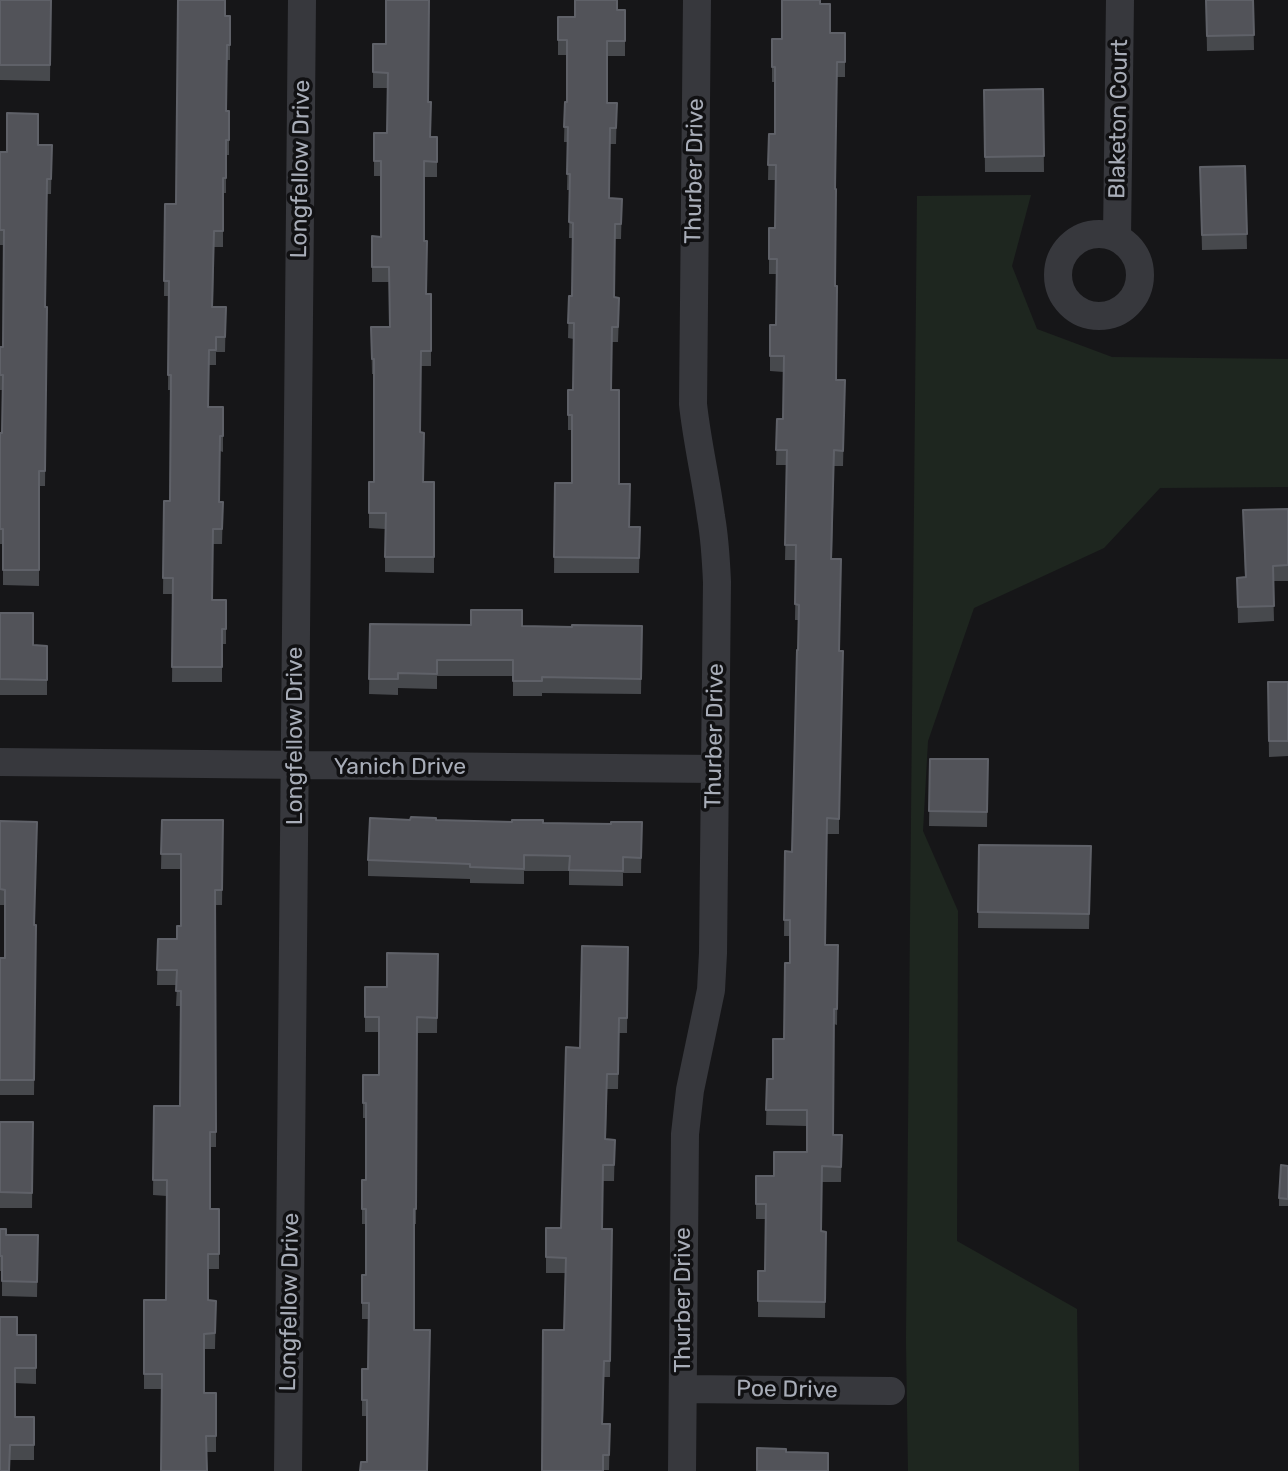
<!DOCTYPE html>
<style>
body{margin:0}
canvas{display:block;background:#161618}
</style>
<canvas width="1288" height="1471"></canvas>
<script>
const ctx = document.querySelector('canvas').getContext('2d');
ctx.lineJoin = 'round';
function paint(path, color) { ctx.fillStyle = color; ctx.fill(path, 'evenodd'); }
function strokePath(path, color, width, dash) { ctx.strokeStyle = color; ctx.lineWidth = width; ctx.lineCap = dash ? 'butt' : 'round'; ctx.setLineDash(dash || []); ctx.stroke(path); }
function write(font, color, halo, rows, align = 'center') {
  ctx.font = font + ' Rubik,sans-serif'; ctx.lineWidth = 7; ctx.setLineDash([]); ctx.textBaseline = 'middle'; ctx.strokeStyle = halo; ctx.fillStyle = color; for (const [text, x, y, turn = 0] of rows) {
    ctx.save(); ctx.translate(x, y); ctx.rotate((+turn || 0) * Math.PI / 180); ctx.textAlign = isNaN(turn) ? turn : align; if (halo) ctx.strokeText(text, 0, 0); ctx.fillText(text, 0, 0); ctx.restore();
  }
}
paint(new Path2D(`
 M1031,195l-19,71 25,63 75,28 176,2v128l-128,1 -56,60 -130,60 -46,133 -5,90 35,80 -1,330 120,68 2,162h-171l-2,-131 11,-1144z`), '#1e261f');
strokePath(new Path2D(`
 M1058 275a41 41 0 1 1 82 0a41 41 0 1 1-82 0Z
 M1117,237l3,-237
 M0,762l715,7
 M683,1389l208,2
 M288,1471l14,-1471
 M682,1471l3,-337 5,-44 21,-100 2,-37 4,-371c-1,-22 -2,-43 -6,-65 -5,-38 -14,-75 -18,-113l4,-404`), '#37383d', 28);
paint(new Path2D(`
 M0,0h51l-1,81 -50,-1z
 M1206,0h47l1,50 -47,1z
 M820,4l10,29h15v44h-8l-2,112 1,191h9l-2,86h-9l-2,93 7,92v183h-12l-2,111h13l-1,80 -3,-1 -1,111h9l-1,47h-19l-1,49 5,1 -1,86 -67,-1v-46h7v-52h-9v-43h18l33,-24v-26l-41,-1 1,-46h6l11,-40 6,-76v-27h-6l1,-85 7,1 7,-232h-4l1,-60h-11l2,-95h-11l1,-46h6l1,-47 -14,-1v-46h6l1,-51h-8v-46h6l1,-48h-8l1,-46h6v-52h-3v-43h10z
 M618,10h7v46h-18v47h10l-1,41h-6v54l12,1 -1,40h-6l-1,58 5,16 -1,29h-6l-1,48 8,94 10,43h11l-1,46h-85l1,-90h17v-53h-4v-40h5l1,-51 -6,-1 1,-42h3l1,-58h-4l1,-48h-3l1,-48h-4l1,-40h2v-47h-9v-38h17z
 M225,16h5v44h-3v51h2v44h-3v38h-3v54h-9l-1,60h13l-1,45h-9v13h-7l-1,42h15v45l-3,-1v51h3l-1,42h-9l-1,56h14v44h-4v38h-50l1,-88h-10l1,-93h6l1,-111h-3l1,-94h-5l1,-92h11z
 M373,44h13l42,58 2,35h7v40h-13v64l3,53h4v72h-10l-1,66 3,50h11v91l-49,-1v-43l-16,-1v-46h5v-108h-2l-1,-47h19l-1,-45h-17v-46l9,1v-61h-7v-43h13l1,-45h-15z
 M1043,89l1,83h-59l-1,-82z
 M38,145h14l-1,49h-4l-2,113h2l-2,179h-6v100l-36,-1v-41h-3v-111h2l1,-43h-3v-43h3l1,-102h-4v-93h7z
 M1245,166l2,83 -45,1 -2,-83z
 M1288,509v72h-15l1,40 -36,2 -1,-45 8,-1 -2,-67z
 M0,613l33,32 14,1v49h-47z
 M370,624l202,3 70,-1 -1,68 -99,-1v3h-29v-20h-76v13l-39,-1v7l-29,-1z
 M1268,682h20v74l-19,1z
 M930,759h58l-1,68 -58,-1z
 M162,820h61l-1,85h-6v242h-6v62h9v60h-11v31l8,1 -1,48h-11v44h12v59h-9l-45,-63h-18v-89h22l1,-104 -14,-1 1,-89h26l1,-100h-5l1,-21h-20l1,-46h19l4,-13v-57h-20z
 M410,820l201,4 31,-2 -1,51h-18v13l-54,-1v-14h-45v13l-54,-1v-4l-102,-3v-16z
 M0,821l37,17 -3,87 2,15 -2,155h-34v-137h5v-53h-5z
 M979,845l112,1 -2,83 -111,-1z
 M628,947l-1,86h-8l-1,56h-11l-1,50 9,1 -1,41h-11l-1,48h10l-2,148h-6l-1,47h7l-1,46h-6l-39,-140 1,-57h-19v-45h15l19,-180z
 M438,954l-1,79h-20l-1,191h-2l-47,238v-46h-5v-47h6l1,-50h-7v-44h4v-51h-4v-44h4v-62h-3v-43h16v-43h-14v-45h22z
 M0,1122h33l-1,86h-32z
 M1288,1166v40h-9v-8z
 M0,1229l6,6h32l-1,62 -35,-1v-25h-2z
 M17,1335h19v49l-21,-1v34h19v43h-24l-10,11z`), '#47494d');
const building = new Path2D(`
 M0,0h51l-1,65h-50z
 M178,0h47v16h5v29h-3l-1,66h3v29h-3v38h-3v53h-9l-2,76h14l-1,30h-9v13h-7l-1,57h15v29h-3l-1,66h4l-1,27h-9l-1,71h14v29h-4v38h-50l1,-89h-10l1,-77h6l1,-126h-3l1,-94h-5l1,-77h11z
 M386,0h43l-1,102h3l-1,35h7v25l-13,-1v80h3l-1,53h5v57h-10l-1,81 4,1 -1,49h11v75h-49l1,-44h-17v-31h5v-123h-2l-1,-32h19l-1,-60h-17v-31l9,1v-76h-7v-28h13l1,-60 -15,-1v-28h13z
 M575,0h42v10h8v31h-18v62h10l-1,25h-6l-1,70 13,1 -1,25h-6l-1,73 5,1 -1,29h-6l-1,63h8v94h11l-1,43h11l-1,31 -85,-1 1,-74h17v-68h-4v-25h5l1,-67h-6l1,-27h3l1,-73 -4,-1 1,-48h-3l1,-47h-4l1,-25h2v-62h-9v-23h17z
 M782,0h38v4h10v29h15v29h-8l-2,127h1l-1,97h2l-1,94h9l-2,71 -9,-1 -3,109h10l-2,92h4l-4,168 -12,-1 -2,127h13l-1,64h-3l-1,126h9l-1,32 -19,-1 -1,65 5,1 -1,70 -67,-1v-30h7l1,-67h-10v-28h18v-24h33v-42h-41l1,-31h6v-40h11l1,-76h5v-43h-6l1,-69 7,1 5,-202h1l1,-45 -4,-1 1,-59h-11l2,-95h-11l1,-31h6l1,-63h-14v-31h6l1,-66h-8v-31h6l1,-63h-8l1,-31h6v-67h-3v-28h10z
 M1206,0h47l1,35 -47,1z
 M1043,89l1,67 -59,1 -1,-67z
 M7,113l31,1v31h14l-1,34h-4l-2,128h2l-2,164h-6v99h-36v-41h-3v-96h2l1,-58h-3v-28h3l1,-117h-4v-78h7z
 M1245,166l2,68 -45,1 -2,-68z
 M1288,509v56l-15,1 1,40 -36,1 -1,-29 9,-1 -3,-67z
 M471,610h51v16l50,1v-2l70,1 -1,53 -99,-2v4h-29v-21h-76v14l-39,-1v6h-29l1,-55 101,1z
 M0,613h33v32l14,1v34l-47,-1z
 M1268,682h20v59h-19z
 M930,759h58l-1,53 -58,-1z
 M411,817l25,1v2l76,2v-2h31v3l68,1v-2h31l-1,36 -18,-1v14l-54,-1 1,-14 -46,-1v14l-54,-2v-3l-102,-4 2,-42 40,2z
 M162,820h61l-1,70h-7l1,242h-6v77h9v45h-11v46l8,1 -1,32 -11,1v59h12v43h-10l1,35h-46l1,-97h-18v-74h22l1,-120h-14l1,-74h26l1,-115h-5l1,-21h-20l1,-31h19v-13h4v-72h-20z
 M0,821l37,1 -3,103h2l-2,155h-34v-122h5v-68l-5,-1z
 M979,845l112,1 -2,68 -111,-2z
 M582,946l46,1 -1,71h-8l-1,56h-11l-2,65 10,1 -1,25h-11l-1,64h10l-2,132h-6l-2,63h8l-1,31h-6v16h-61l1,-141h21l2,-72 -20,-1v-29h15l5,-181 14,1z
 M387,953l51,1 -1,64 -20,-1 -1,192h-2v121h16l-3,141h-67l1,-9h6v-62h-5v-31h6l1,-66h-7v-28h4v-66h-4v-29h4v-77h-3v-28h16v-58h-14v-30h22z
 M0,1122h33l-1,71 -32,-1z
 M1281,1165l7,1v33l-9,-1z
 M0,1229h6v6h32l-1,47 -35,-1v-25h-2z
 M0,1317h17v18h19v33h-21v49h19v28h-24l-1,26h-9z
 M757,1448l29,1v3l42,1v18h-71z`);
paint(building, '#525359');
strokePath(building, '#5f6168', 2);
write('23px', '#a8adb8', '#111113', [
 ["Blaketon Court",1119,119,-89],
 ["Longfellow Drive",301,169,-89],
 ["Thurber Drive",695,171,-89],
 ["Longfellow Drive",295,736,-90],
 ["Thurber Drive",715,736,-89],
 ["Yanich Drive",400,767],
 ["Thurber Drive",683,1300,-90],
 ["Longfellow Drive",290,1302,-89],
 ["Poe Drive",787,1390,1]
]);
</script>
